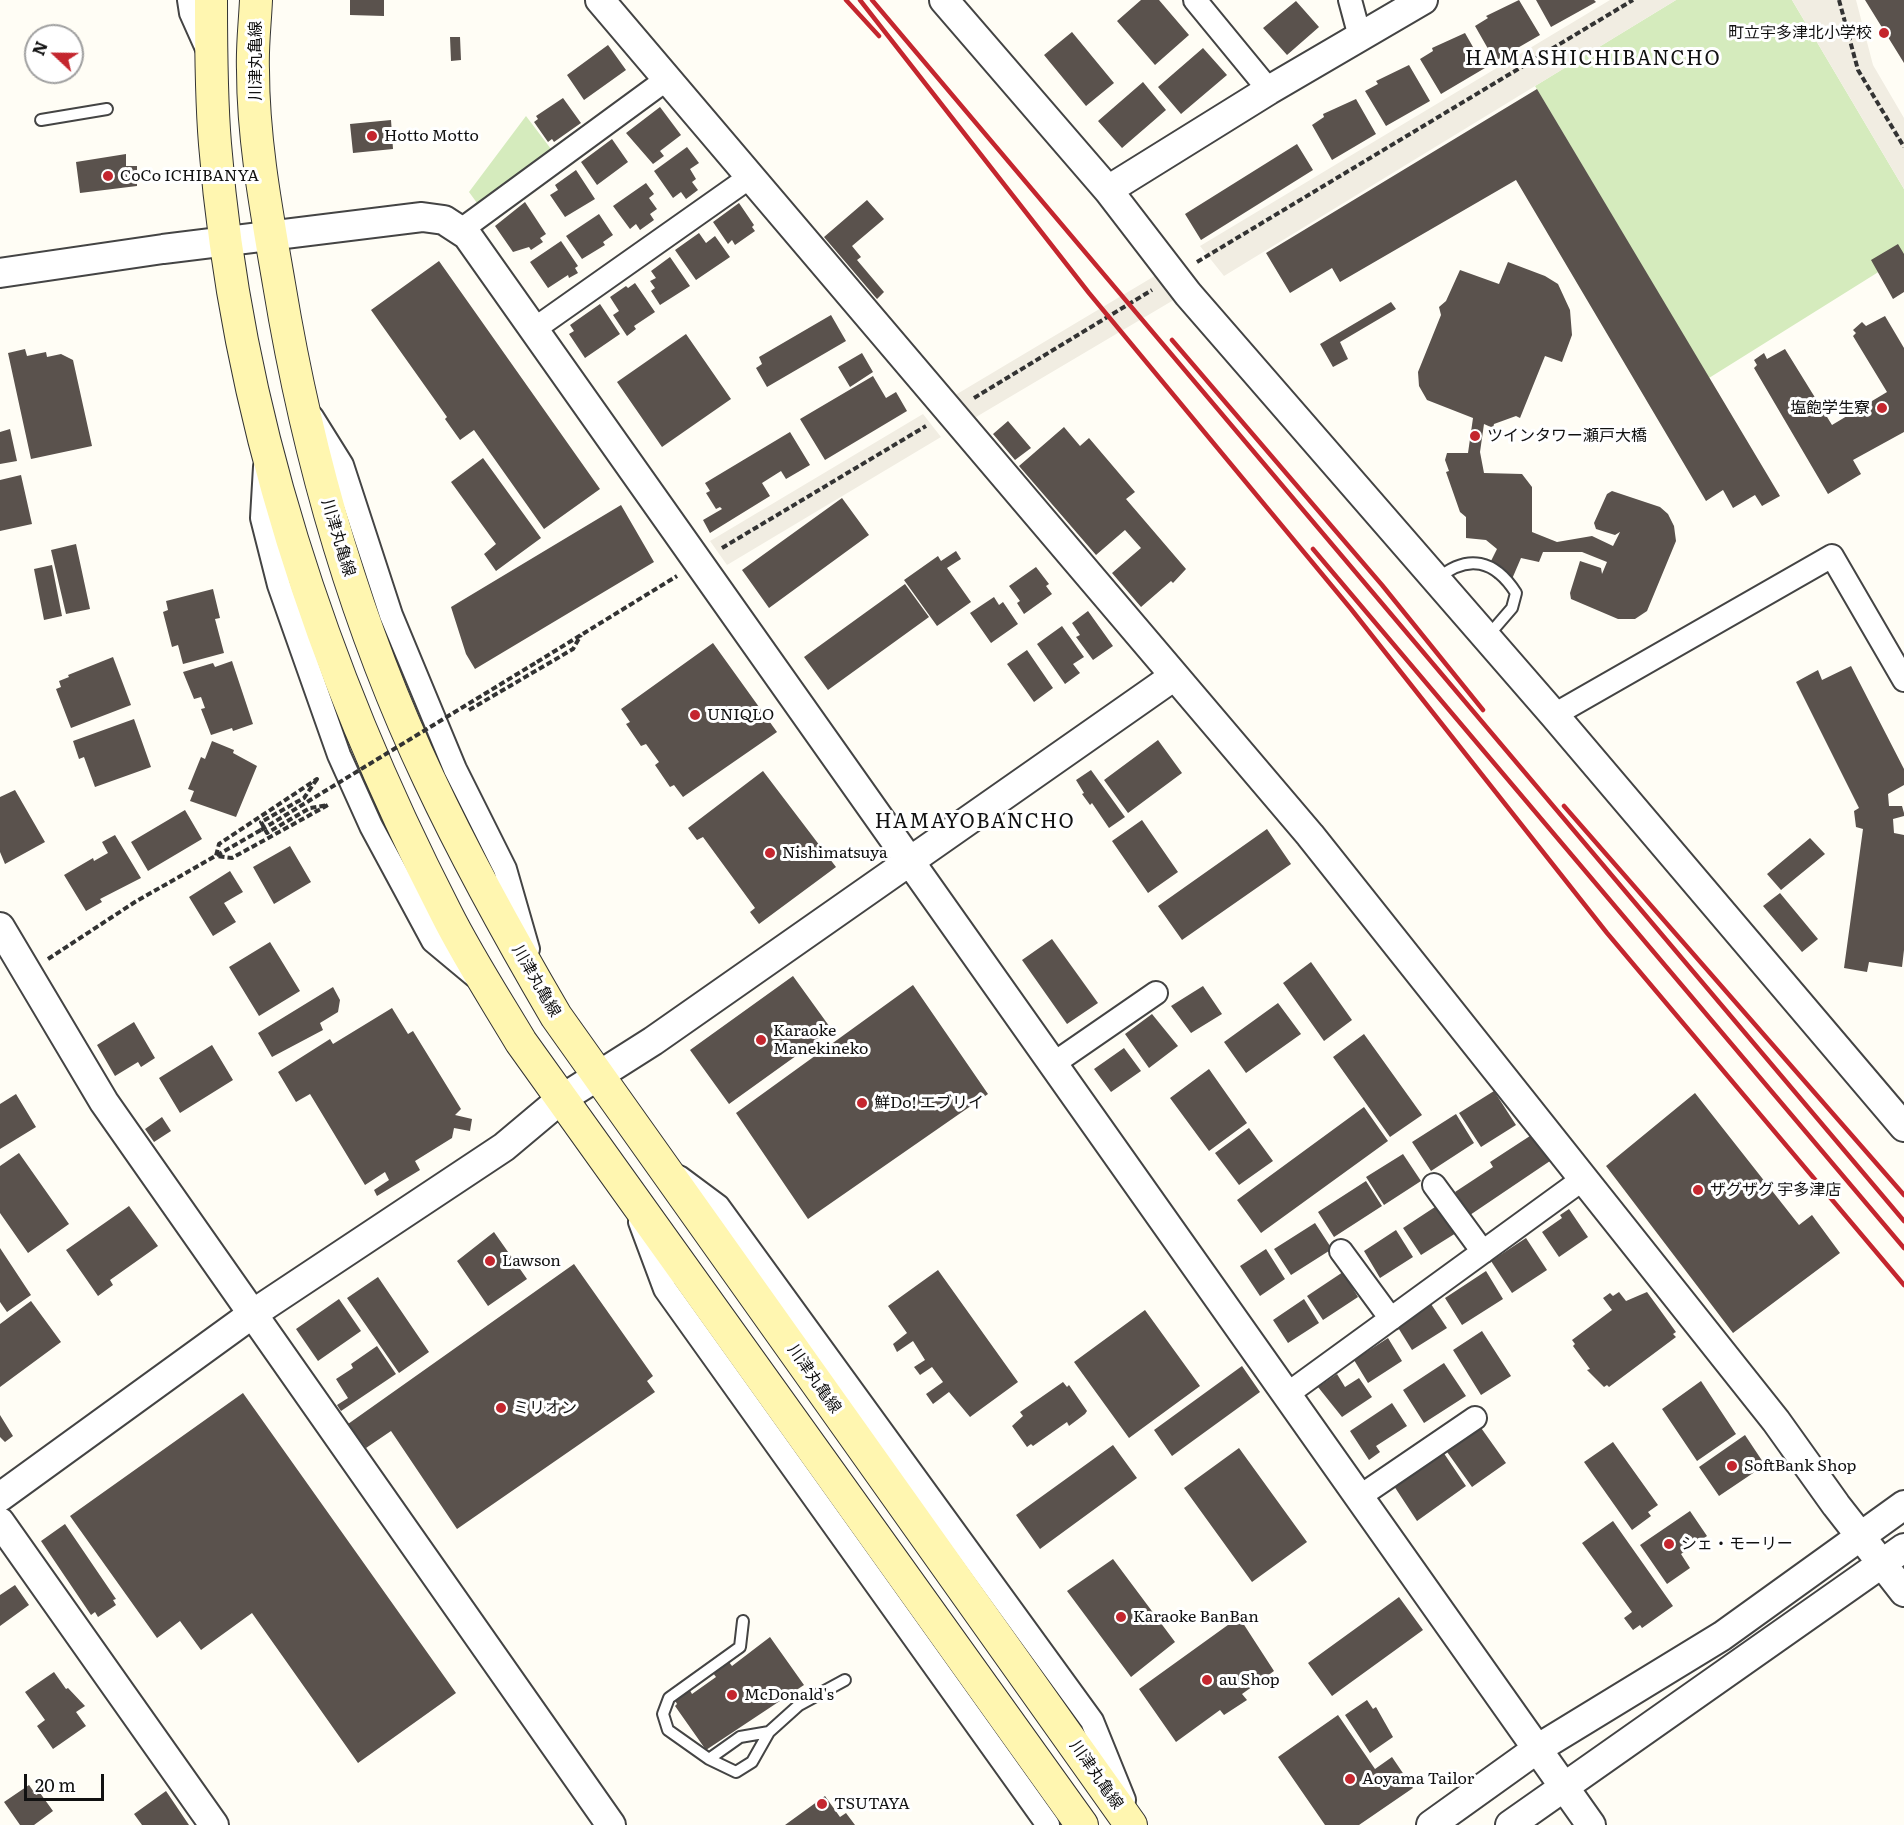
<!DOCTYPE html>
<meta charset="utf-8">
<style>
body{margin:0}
#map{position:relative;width:1904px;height:1825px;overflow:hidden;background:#fffdf5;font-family:Literata,serif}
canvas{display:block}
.north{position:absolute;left:24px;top:24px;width:60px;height:60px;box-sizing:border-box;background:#fff;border:2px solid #a0a0a0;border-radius:50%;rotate:292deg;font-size:16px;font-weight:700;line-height:24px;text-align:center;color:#111}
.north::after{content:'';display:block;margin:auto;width:21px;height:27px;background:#c4262e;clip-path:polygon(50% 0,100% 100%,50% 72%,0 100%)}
.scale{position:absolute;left:24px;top:1774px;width:80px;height:27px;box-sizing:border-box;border:3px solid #111;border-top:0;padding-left:8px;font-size:18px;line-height:21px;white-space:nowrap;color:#111;-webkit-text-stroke:4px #fff;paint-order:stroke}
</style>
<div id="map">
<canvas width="1904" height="1825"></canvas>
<div class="north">N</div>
<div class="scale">20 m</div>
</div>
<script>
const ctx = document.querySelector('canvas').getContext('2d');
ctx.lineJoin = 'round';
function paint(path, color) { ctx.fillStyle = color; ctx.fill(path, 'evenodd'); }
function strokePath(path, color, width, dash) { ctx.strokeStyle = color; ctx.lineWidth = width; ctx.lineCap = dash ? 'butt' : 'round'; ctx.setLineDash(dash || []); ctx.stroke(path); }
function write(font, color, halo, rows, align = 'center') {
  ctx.font = font + ' Literata,"Noto Sans JP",serif'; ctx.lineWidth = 6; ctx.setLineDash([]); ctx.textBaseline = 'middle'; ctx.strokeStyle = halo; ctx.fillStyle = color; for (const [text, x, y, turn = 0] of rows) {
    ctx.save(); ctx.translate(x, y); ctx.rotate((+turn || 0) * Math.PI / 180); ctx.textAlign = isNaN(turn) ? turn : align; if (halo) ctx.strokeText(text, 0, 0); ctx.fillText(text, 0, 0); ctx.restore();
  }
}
paint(new Path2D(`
 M1676,0h116l112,189v67l-195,122 -174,-292z
 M526,116l25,33 -74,54 -8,-11z`), '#d5ebbd');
paint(new Path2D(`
 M1610,0h66l-452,276 -24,-30z
 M1792,0h64l17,65 31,53v71z
 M1158,274l19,24 -206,122 -19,-23z
 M923,414l18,23 -214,128 -17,-24z`), '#f1ede2');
paint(new Path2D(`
 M350,0h34v16l-34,-1z
 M1141,0h18l30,35 -34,30 -38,-44z
 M1519,0l21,35 -45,26 -20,-35 13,-8 -2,-2z
 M1536,0h58l2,2 -45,25z
 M1865,0h39v63z
 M1296,1l23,26 -32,28 -24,-27z
 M1072,32l42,51 -28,23 -42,-51z
 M1465,33l20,35 -44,26 -21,-35 13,-8 -1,-3z
 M450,37h10l1,23 -10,1z
 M608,45l18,25 -42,30 -17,-25z
 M1203,48l24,27 -46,39 -23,-27z
 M1409,65l21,36 -44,25 -21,-35 13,-7 -2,-3z
 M1143,82l23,28 -44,38 -24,-27z
 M1537,89l243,407 -18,10 -7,-11 -22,13 -10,-18 -17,11 -190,-321 -176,102 -8,-14 -42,25 -24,-40z
 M563,98l18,25 -27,19 -2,-3 -4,3 -14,-20 4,-3 -2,-3z
 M1356,99l20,35 -44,26 -20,-35 12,-8 -1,-3z
 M660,107l21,28 -21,16 4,5 -11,8 -27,-31z
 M391,120l2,29 -40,4 -3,-29z
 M612,139l16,23 -31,23 -16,-23z
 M1297,144l16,26 -112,70 -16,-26z
 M687,147l12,16 -9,6 6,10 -4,3 6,8 -12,9 -5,-7 -8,6 -19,-27z
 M126,154v12h11v20l-57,7 -4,-31z
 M576,170l19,29 -30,18 -15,-22 8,-5 -3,-5z
 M646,183l8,11 -5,4 8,11 -7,5 4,6 -14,10 -4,-6 -6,5 -17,-23z
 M867,200l17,19 -32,27 9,11 -4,3 27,32 -7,7 -53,-62z
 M525,202l21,32 -6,4 3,4 -12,8 -2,-3 -16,5 -18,-26z
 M739,203l15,22 -2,2 3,4 -20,14 -3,-5 -4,4 -15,-22z
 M599,214l14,21 -10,7 2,3 -23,14 -16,-23z
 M699,233l7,10 9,-7 15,21 -34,23 -21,-30z
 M561,241l17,25 -3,2 3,5 -9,5 -1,-3 -20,13 -18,-26z
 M1898,244l6,10v38l-11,7 -22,-39z
 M670,257l20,29 -30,19 -9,-14 4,-3 -5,-7 6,-3 -5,-7z
 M439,261l161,228 -56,40 -70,-99 -14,10 -15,-21 2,-2 -76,-107z
 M1508,262l37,14 13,8 12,26 2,25 -10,27 -17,-6 -25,62 -4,-2 -22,8 -1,4 -9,-4 -4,28 4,21 38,1 10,13v45l25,10 35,-6 21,10 7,-14 -5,3 -19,-6 -2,-6 13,-29 5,-3 48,16 8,7 6,12 2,15 -29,70 -12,8h-17l-47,-20 -1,-6 10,-32 21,7 1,6 5,-12 -25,-10h-39l-4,10 -18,-4 -9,21 -9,1 -8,-1 -5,-6 -1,-8 8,-16 -11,-9 -20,-2v-21l-6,-5 -14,-40 3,-1 -4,-11 2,-7h21l5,-35 -46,-18 -8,-14 -1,-14 23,-57 -2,-8 7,-6 14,-31 39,14z
 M635,283l20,29 -21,14 2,3 -9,7 -14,-21 6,-4 -9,-14 16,-11 2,2z
 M1391,302l5,7 -56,33 8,17 -15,8 -13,-23z
 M600,304l20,30 -35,24 -16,-24 5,-3 -4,-6z
 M831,315l15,26 -79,46 -11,-19 6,-4 -3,-7z
 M1885,316l19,32v84l-51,28 8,14 -33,20 -74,-126 3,-3 -3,-5 10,-7 3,6 18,-10 47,76 55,-33 -34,-56 3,-3 -3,-3 9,-8 4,4z
 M686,334l45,65 -69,48 -45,-65z
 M25,349l2,7 19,-4 1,5 14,-3 12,6 19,86 -61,13 -23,-106z
 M862,353l11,19 -23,15 -12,-20z
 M873,376l13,22 10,-6 11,19 -82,49 -25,-41z
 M1008,421l23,27 -16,12 -22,-26z
 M1064,427l16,19 9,-8 46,54 -9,7 60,70 -13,14 -2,-2 -30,26 -29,-34 29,-25 -16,-18 -29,25 -77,-89z
 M10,429l7,32 -17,3v-32z
 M790,432l20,33 -24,14 -5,-8 -19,12 8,13 -60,37 -7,-13 19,-11 -2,-2 -4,2 -10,-16 4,-2 -5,-8z
 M483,458l58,80 -45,33 -12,-17 12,-10 -45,-62z
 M21,475l11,49 -32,7v-51z
 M842,498l27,37 -100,73 -27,-38z
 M621,505l33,57 -179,107 -9,-15 -15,-47z
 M76,544l14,65 -24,5 -15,-64z
 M956,551l5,8 -14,9 24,34 -34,24 -33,-46 34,-24 3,5z
 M52,565l10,51 -18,4 -10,-51z
 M1036,567l13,17 -3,2 6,8 -28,20 -7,-11 3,-2 -11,-15z
 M905,584l24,33 -101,73 -24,-33z
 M213,589l7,29 -5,1 9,34 -41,11 -5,-19 -6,2 -9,-35 5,-2 -2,-9z
 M994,597l5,8 4,-3 15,22 -27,19 -21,-30z
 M1088,611l25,35 -20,14 -17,-23 4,-2 -8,-12z
 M1062,626l22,31 -11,7 7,9 -15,11 -28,-40z
 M713,643l64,89 -94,65 -9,-12 -4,2 -15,-22 4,-3 -13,-18 -5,2 -15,-22 4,-2 -9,-13z
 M1027,650l26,38 -19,14 -27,-38z
 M113,657l18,48 -60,23 -15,-39 5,-2 -2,-6 10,-4 -1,-2z
 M232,661l21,63 -20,7 -1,-3 -21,7 -10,-26 4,-1 -4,-11 -7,2 -11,-27 30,-9 2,4z
 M1851,666l53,103v16l-16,9 1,12h13l2,7v3l-11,3 1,14 10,2v115l-2,17 -33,-5 -2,10 -23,-4 19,-139 -7,-2 -2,-16 5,-3 -63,-126 22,-12 4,10z
 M134,719l17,48 -56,20 -11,-30 -5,2 -6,-18z
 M1158,740l24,33 -54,40 -24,-33z
 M212,741l22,9 -1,3 24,13 -21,51 -46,-16 4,-10 -6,-2 13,-32 4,2z
 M1091,770l34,47 -16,11 -17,-25 -2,2 -8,-11 2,-1 -8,-13z
 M763,771l73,96 -77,57 -9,-12 5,-4 -52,-71 -6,3 -9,-12z
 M15,790l30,52 -40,22 -5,-12v-55z
 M185,810l17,29 -54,32 -17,-29z
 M1142,820l36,52 -30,21 -36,-52z
 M1267,829l24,35 -109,76 -24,-34z
 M115,835l26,43 -41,21 2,3 -16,9 -22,-36 29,-17 1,3 14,-8 -6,-11z
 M1810,838l15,16 -44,36 -14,-16z
 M290,846l21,36 -37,22 -21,-37z
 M230,871l13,21 -19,11 12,19 -23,14 -24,-39z
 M1780,893l38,46 -16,13 -39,-46z
 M1052,939l46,64 -31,21 -45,-64z
 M270,942l30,49 -41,25 -30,-49z
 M1311,962l41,58 -28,21 -41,-58z
 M793,976l39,54 -103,74 -39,-54z
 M913,985l75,109 -180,125 -72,-106z
 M1203,986l19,28 -31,19 -20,-27z
 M333,987l7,13 -2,12 -18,11 3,7 -51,27 -14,-24z
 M1278,1003l23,31 -55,39 -22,-31z
 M392,1008l16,26 5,-3 48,78 -6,6 17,4 -2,12 -16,-3 -2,10 -37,23 5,9 -43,26 -3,-6 15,-10 -4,-8 -20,13 -55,-91 -14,8 -18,-30 52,-33 3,5z
 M1152,1014l26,32 -29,22 -24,-34z
 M134,1022l21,36 -14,9 -3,-5 -23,14 -18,-31z
 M1364,1034l58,81 -32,22 -57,-80z
 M212,1045l21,35 -53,33 -21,-35z
 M1124,1048l17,23 -30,21 -17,-23z
 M1209,1069l38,54 -38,28 -39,-53z
 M1494,1091l22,34 -35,22 -22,-34z
 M1695,1093l104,132 13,-10 28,38 -107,80 -127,-167z
 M16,1094l20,33 -36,22v-45z
 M1364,1107l24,34 -127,92 -24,-33z
 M1456,1114l18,29 -43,28 -19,-29z
 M162,1117l9,14 -17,11 -9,-13z
 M1249,1128l24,33 -34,24 -24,-32z
 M1533,1134l17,27 -80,54 -15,-23 38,-25 -3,-5z
 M19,1153l50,71 -41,29 -28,-40v-47z
 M1403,1154l18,27 -37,24 -18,-28z
 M1366,1181l16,25 -48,31 -16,-25z
 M1438,1205l18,28 -35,22 -18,-27z
 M129,1206l29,40 -48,34 3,5 -15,11 -32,-46z
 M1569,1209l19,28 -29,20 -17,-25 20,-14 -2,-3z
 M1315,1223l17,26 -41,26 -17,-26z
 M1396,1230l17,27 -33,21 -16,-27z
 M494,1232l33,47 -39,27 -31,-45z
 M1526,1238l21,32 -35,23 -21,-32z
 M0,1248l31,47 -24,17 -7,-10z
 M1266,1249l19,30 -25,17 -20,-30z
 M574,1264l79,112 -6,5 8,11 -198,137 -66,-98 -25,17 -18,-24z
 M938,1270l80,112 -48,35 -21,-25 -16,12 -7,-10 17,-12 -11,-15 -12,8 -6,-8 11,-7 -12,-19 -16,11 -4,-8 14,-11 -19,-27z
 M1486,1271l17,28 -41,26 -17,-27z
 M1343,1272l15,25 -35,23 -16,-24z
 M378,1277l51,75 -30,21 -52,-75z
 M1619,1292l7,9 21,-9 29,40 -3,2 3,3 -67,50 -2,-2 -3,2 -17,-17 3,-1 -17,-23 2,-2 -3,-4 40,-30 -9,-12 7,-5 3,3z
 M339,1299l22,32 -43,30 -22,-32z
 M1304,1299l15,24 -31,20 -15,-23z
 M31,1301l30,41 -61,45v-63z
 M1431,1304l16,24 -35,22 -15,-24z
 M1145,1310l55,76 -71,52 -55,-76z
 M1482,1331l29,45 -30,19 -28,-45z
 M1388,1338l14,23 -34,22 -14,-23z
 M377,1346l19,28 -55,37 -4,-6 11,-7 -12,-19 17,-11 -2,-4z
 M1444,1363l22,33 -42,27 -21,-33z
 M1242,1366l18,26 -88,64 -18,-26z
 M1337,1374l8,13 14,-9 13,19 -30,20 -24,-30z
 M1701,1381l35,53 -39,27 -35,-52z
 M1063,1382l4,5 2,-2 18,26 -2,3 -16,12 -2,-4 -34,24 -2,-2 -4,3 -15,-21 11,-10 -3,-4z
 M243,1393l213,300 -98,70 -106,-150 -51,37 -21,-29 -23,17 -87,-122z
 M1392,1403l15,23 -31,20 4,6 -11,8 -19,-29z
 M0,1415l13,21 -8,6 -5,-5z
 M1479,1425l27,38 -34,24 -27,-38z
 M1745,1435l20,30 -46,31 -20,-29z
 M1613,1442l45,63 -10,7 3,4 -19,14 -48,-68z
 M1113,1445l24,33 -97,71 -24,-34z
 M1239,1448l68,94 -55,40 -68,-94z
 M1443,1452l23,34 -49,35 -23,-35z
 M1690,1511l17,25 -26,18 9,14 -23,16 -27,-39z
 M1613,1521l60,85 -31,22 -2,-3 -7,5 -9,-12 8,-6 -50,-69z
 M65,1524l51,75 -3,1 3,5 -18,12 -3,-5 -4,3 -50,-74z
 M1113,1559l62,83 -44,35 -64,-86z
 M15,1585l14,20 -29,21v-31z
 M1399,1597l24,33 -91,66 -24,-33z
 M1239,1617l35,54 -32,23 5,6 -23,15 -4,-5 -44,32 -37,-53z
 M770,1637l34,48 -98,65 -31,-44 2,-2 -5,-9 15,-10 5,9 24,-17 -6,-8 16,-11 6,8z
 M54,1672l12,17 2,-1 17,18 -9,6 10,14 -33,23 -16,-23 8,-6 -20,-28z
 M1367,1700l6,9 3,-2 17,30 -23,16 -25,-38z
 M1338,1715l37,54 17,-12 21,31 -54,37h-34l-47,-68z
 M29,1785l7,10 4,-2 13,18 -19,14h-14l-16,-23z
 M166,1791l23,34h-47l-8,-11z
 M825,1796l15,21 6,-4 9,12h-70z`), '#5a524d');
const service = new Path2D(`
 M41,120l66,-11
 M1437,579c31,-26 58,-19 79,14l-4,15 -25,29
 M743,1621l-3,26 -71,51 -6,16 5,16 41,29 31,-22 29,-5 30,-27 46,-25
 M709,1759l27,13 16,-10 17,-30`);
const minor = new Path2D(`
 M189,0l2,13 17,38
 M1195,0l74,90
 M1350,0l10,37
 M461,230l206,-151
 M533,330l217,-153
 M312,417l30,48 49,150 64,154 50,100 23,80
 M265,467l-3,51 17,67 60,170 32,71 62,115 42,35
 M1554,715l278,-159 72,124
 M1053,1064l103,-71
 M679,1177l39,29 374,515 32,79
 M1434,1185l49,67
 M640,1222l25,67 383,536
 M1341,1251l50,68
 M1286,1395l297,-216
 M1359,1497l116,-79`);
const tertiary = new Path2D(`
 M600,0l710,835 466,586 60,84 68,87
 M944,0l164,190 80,104 366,421 350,412
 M1108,190l161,-100 154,-90
 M0,273l163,-24 259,-32 22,3 23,15 1124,1590
 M0,927l104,175 507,723
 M0,1497l251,-182 253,-168 56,-47 93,-59 520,-364
 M0,1522l214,303
 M1431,1825l106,-76 185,-113 182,-131
 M1510,1825l394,-277`);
const secondary = new Path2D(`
 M211,0c0,48 0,96 4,144 21,269 108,530 231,769 22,44 50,87 75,129l561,783
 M256,0c-1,23 -4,47 -3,70 0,71 14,144 26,214 28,170 76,339 150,495 38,81 82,160 127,237l575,809`);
strokePath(service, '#444', 14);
strokePath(minor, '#444', 26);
strokePath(tertiary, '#444', 32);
strokePath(secondary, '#333', 34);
strokePath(new Path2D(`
 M1839,0l19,70 46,77
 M1197,262l436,-262
 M974,398l178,-108
 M722,548l204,-122
 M537,662l140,-86
 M469,710l104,-61 8,-14
 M317,779l-13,19 -43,24 6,11 43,-25 18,-3 -96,53 -16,-2 3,-12z
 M48,959l87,-57 126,-72`), '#333', 4, [6, 3]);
strokePath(service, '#fff', 10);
strokePath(minor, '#fff', 22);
strokePath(tertiary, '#fff', 28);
strokePath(secondary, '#fff6b0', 32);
strokePath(new Path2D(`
 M846,0l33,36
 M860,0l229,293 262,316 256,324 297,352
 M872,0l1032,1221
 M1172,340l210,245 101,125
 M1313,549l591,699
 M1564,806l340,389`), '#c4262e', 4.5);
strokePath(new Path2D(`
 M261,830l276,-168`), '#333', 4, [6, 3]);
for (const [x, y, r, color] of [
 [1884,33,6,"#c4262e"],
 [372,136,6,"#c4262e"],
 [108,176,6,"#c4262e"],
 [1882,408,6,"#c4262e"],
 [1475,436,6,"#c4262e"],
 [695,715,6,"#c4262e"],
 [770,853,6,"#c4262e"],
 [761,1040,6,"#c4262e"],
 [862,1103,6,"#c4262e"],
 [1698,1190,6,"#c4262e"],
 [490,1261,6,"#c4262e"],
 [501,1408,6,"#c4262e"],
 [1732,1466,6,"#c4262e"],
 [1669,1544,6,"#c4262e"],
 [1121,1617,6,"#c4262e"],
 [1207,1680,6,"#c4262e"],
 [732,1695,6,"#c4262e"],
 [1350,1779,6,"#c4262e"],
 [822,1804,6,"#c4262e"]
]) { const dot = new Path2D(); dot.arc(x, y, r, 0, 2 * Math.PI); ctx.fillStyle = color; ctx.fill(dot); strokePath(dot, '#fff', 2); }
write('16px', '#111', '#fff', [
 ["町立宇多津北小学校",1872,33,"right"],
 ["Hotto Motto",384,136],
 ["CoCo ICHIBANYA",120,176],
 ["塩飽学生寮",1870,408,"right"],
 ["ツインタワー瀬戸大橋",1487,436],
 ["UNIQLO",707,715],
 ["Nishimatsuya",782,853],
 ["Karaoke",773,1031],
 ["Manekineko",773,1049],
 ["鮮Do! エブリイ",874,1103],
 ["ザグザグ 宇多津店",1710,1190],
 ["Lawson",502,1261],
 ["ミリオン",513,1408],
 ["SoftBank Shop",1744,1466],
 ["シェ・モーリー",1681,1544],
 ["Karaoke BanBan",1133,1617],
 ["au Shop",1219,1680],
 ["McDonald's",744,1695],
 ["Aoyama Tailor",1362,1779],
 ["TSUTAYA",834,1804]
], 'left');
write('16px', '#111', '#fff', [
 ["川津丸亀線",256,61,-90],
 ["川津丸亀線",338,538,73],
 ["川津丸亀線",536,981,60],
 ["川津丸亀線",814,1379,55],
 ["川津丸亀線",1096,1775,55]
]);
ctx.letterSpacing = '1.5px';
write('20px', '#111', '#fff', [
 ["HAMASHICHIBANCHO",1593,59],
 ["HAMAYOBANCHO",975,822]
]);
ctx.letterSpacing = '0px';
</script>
